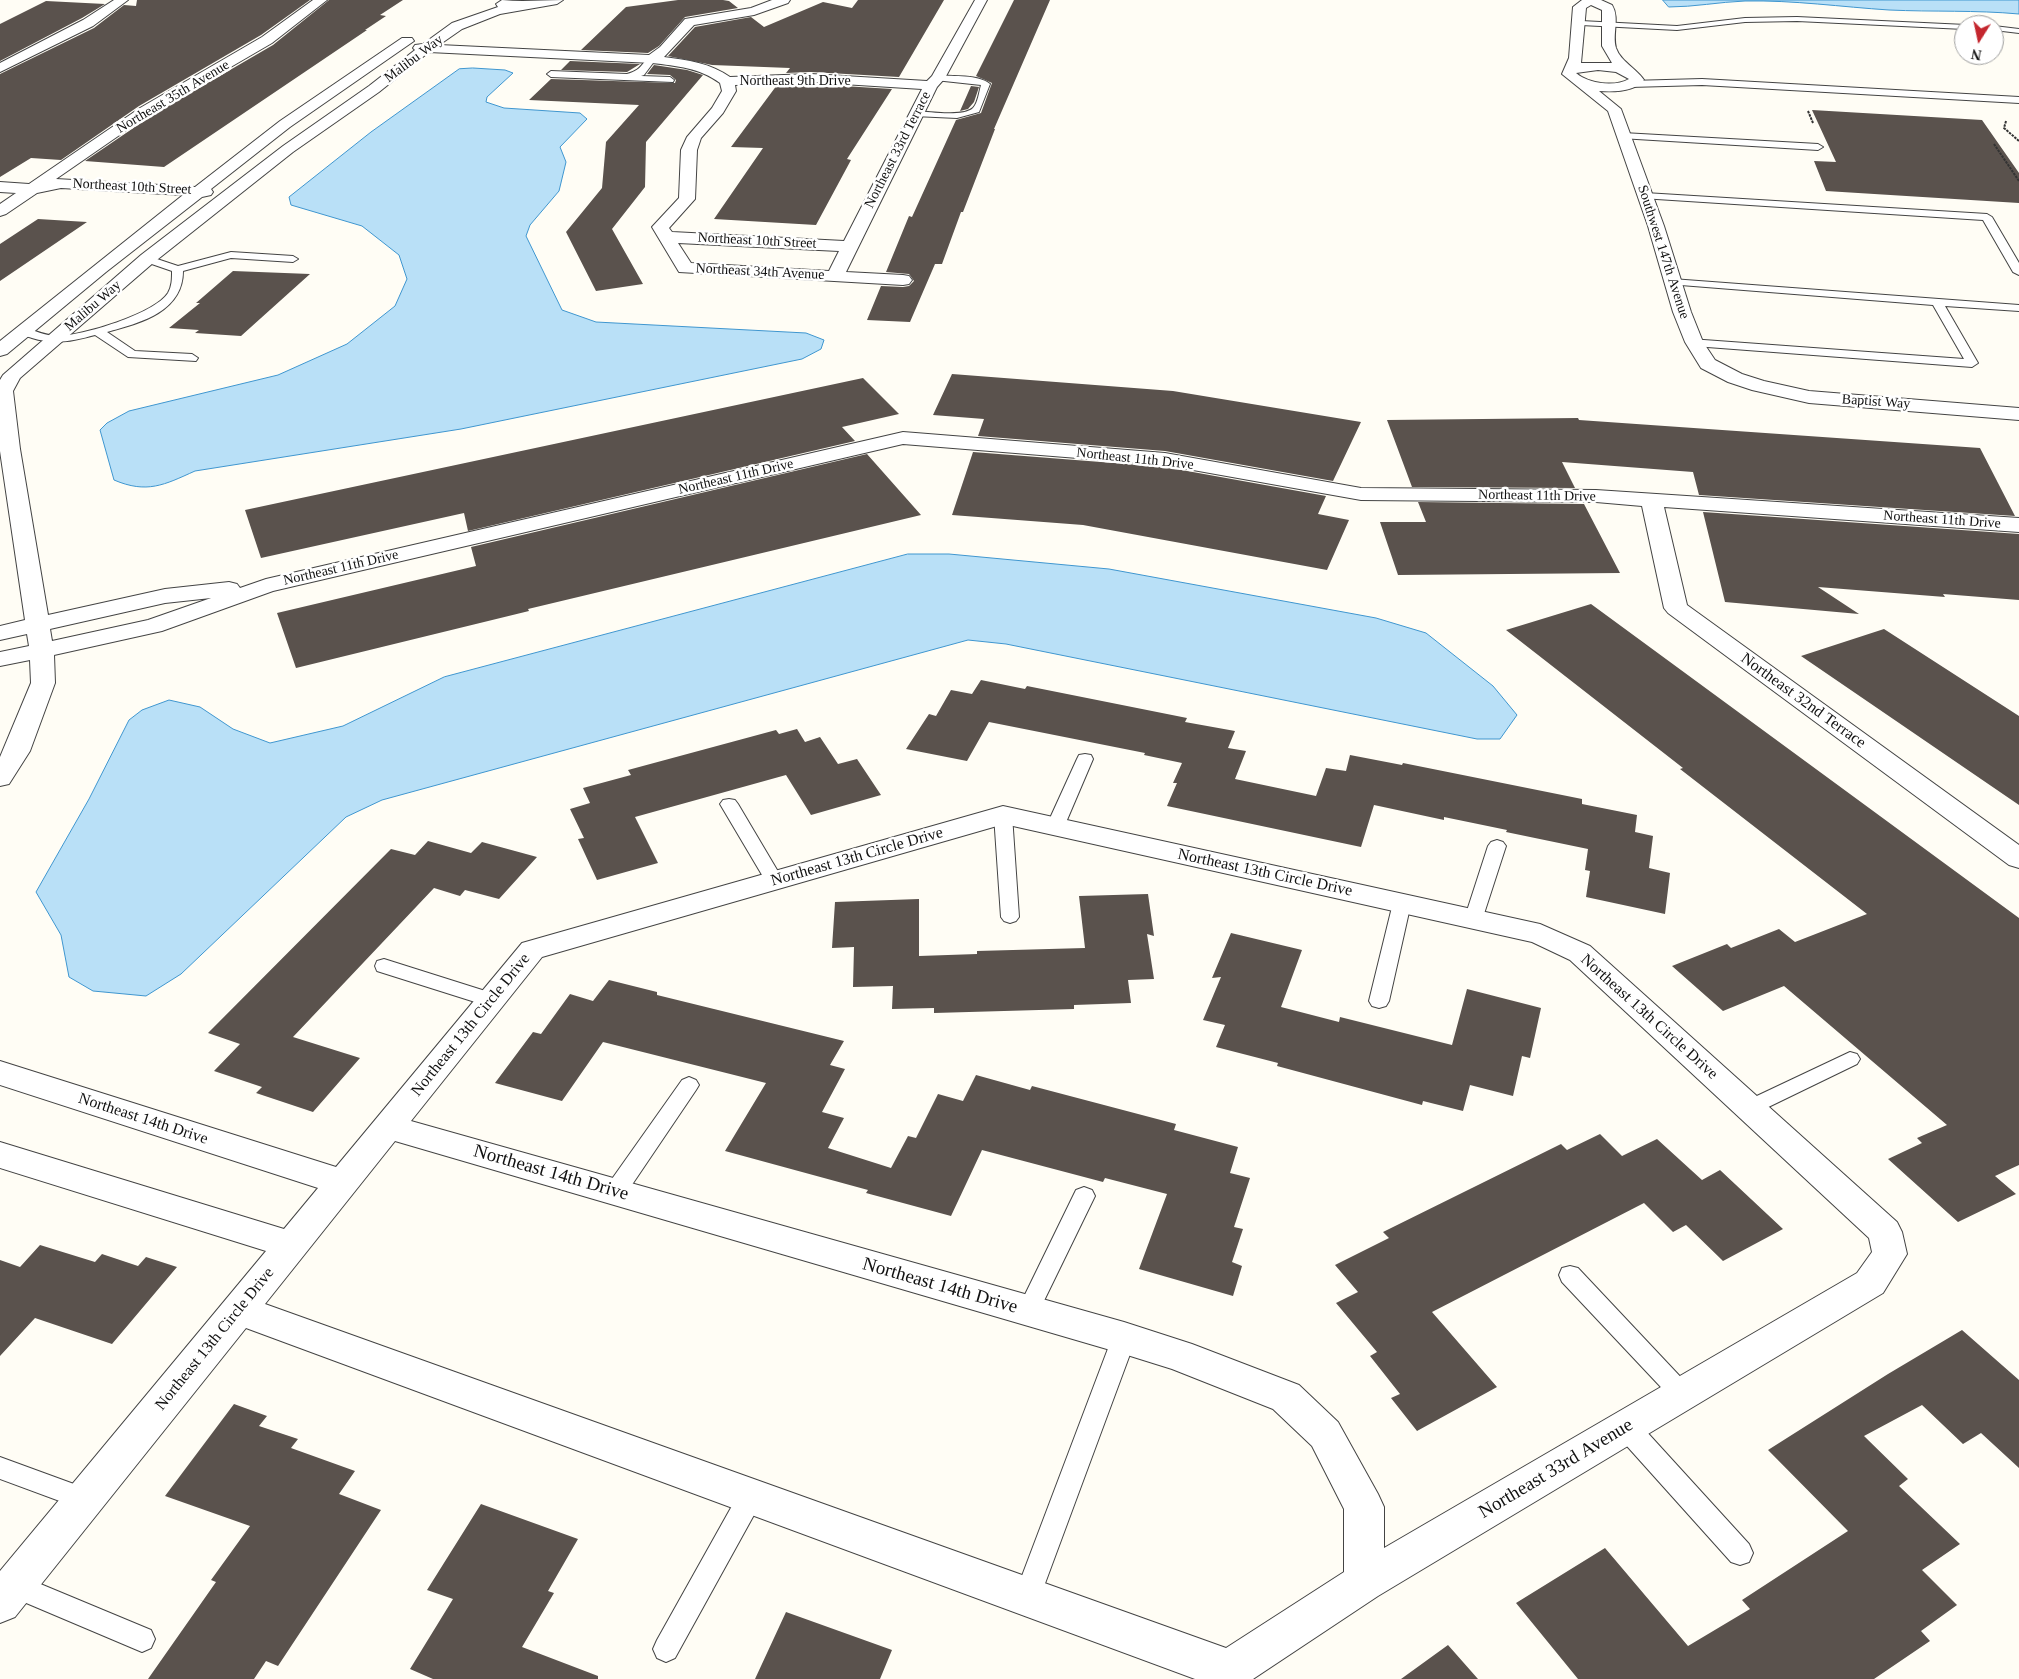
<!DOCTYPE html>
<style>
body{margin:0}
#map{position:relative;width:2019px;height:1679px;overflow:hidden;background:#fffdf5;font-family:"Times New Roman",serif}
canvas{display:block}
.north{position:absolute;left:1954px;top:15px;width:50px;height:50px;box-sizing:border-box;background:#fff;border:1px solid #a0a0a0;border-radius:50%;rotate:190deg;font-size:14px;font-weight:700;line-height:20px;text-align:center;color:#111}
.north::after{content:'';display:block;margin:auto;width:18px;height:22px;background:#c4262e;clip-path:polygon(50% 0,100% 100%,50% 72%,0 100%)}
</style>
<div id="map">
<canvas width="2019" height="1679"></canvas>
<div class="north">N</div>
</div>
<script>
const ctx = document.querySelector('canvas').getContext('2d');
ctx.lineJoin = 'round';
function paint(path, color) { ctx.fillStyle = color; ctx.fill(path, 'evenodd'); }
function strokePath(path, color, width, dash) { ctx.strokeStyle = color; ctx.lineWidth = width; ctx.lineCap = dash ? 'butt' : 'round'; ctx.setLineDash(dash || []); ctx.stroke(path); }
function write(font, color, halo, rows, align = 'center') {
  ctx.font = font + ' "Times New Roman",serif'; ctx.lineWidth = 5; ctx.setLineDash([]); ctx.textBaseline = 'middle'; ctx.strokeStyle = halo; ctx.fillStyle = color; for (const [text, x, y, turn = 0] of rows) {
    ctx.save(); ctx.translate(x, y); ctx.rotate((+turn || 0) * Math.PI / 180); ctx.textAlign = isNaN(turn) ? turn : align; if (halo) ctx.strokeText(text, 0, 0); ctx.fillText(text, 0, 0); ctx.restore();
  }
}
const water = new Path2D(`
 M1663,0h356v14c-43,-4 -86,-2 -130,-4 -47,-3 -96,-10 -144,-9 -26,1 -51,6 -76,6z
 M473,68l32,2 8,3 -26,24 -1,5 18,6 76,5 7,6 -27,28 6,15 -7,29 -29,34 -4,11 36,74 34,12 210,11 18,7 -3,9 -19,10 -341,70 -266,42c-31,14 -48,23 -81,9l-14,-50 7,-7 22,-12 149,-36 69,-31 48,-38 12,-27 -8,-24 -37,-29 -71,-21 -2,-8 82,-65 88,-63z
 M908,554h41l160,15 267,49 50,15 67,53 24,29 -17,24h-23l-471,-95 -38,-4 -586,160 -36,17 -165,157 -35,22 -53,-5 -24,-14 -8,-42 -25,-43 53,-93 40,-79 13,-10 27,-10 31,7 33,22 37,14 73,-17 101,-49z`);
paint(water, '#b9e0f7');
strokePath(water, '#3f96cf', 1);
paint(new Path2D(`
 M137,0h173l-49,35 -122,71 -78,54 -30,-2 -31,19v-103l94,-46 30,-23 12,1z
 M329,0h74l-23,15 6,1 -21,14h2l-203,137 -79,-6 66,-45 122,-71z
 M678,0h45l6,1 9,7 -53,9 -26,29 -11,7 -67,-3 45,-43z
 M858,0h86l-45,77 -88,-5 -25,1 4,-5 -78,-3 -44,-9 27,-29 56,-10 13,10 59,-25 29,6z
 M1014,0h36l-56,129h1l-32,83h-2l-19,52h-7l-25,58 -43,-2 14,-34 22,1 6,-1 5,-5 -5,-7 -23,-2 23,-56 3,1 44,-97 25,-7 11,-30 -16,-7z
 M46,1l59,3 -23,14 -82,43v-37z
 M570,61l70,3 -13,8 -66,-2z
 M654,65l33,5 16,5 -57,67 -1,45 -33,42 31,55 -47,7 -30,-59 36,-44 4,-46 33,-37 -110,-5 22,-21 124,4 1,-3 -6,-5 -23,-1z
 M811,84l81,5 -45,70 4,1 -35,65 -102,-6 49,-71 -32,-1 46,-62z
 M971,86l8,1 -5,15 -6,7 -8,2z
 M1812,110l170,10 37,53v30l-193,-12 -12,-30 22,1z
 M38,219l49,3 -87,59v-37z
 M233,271l77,3 -69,62 -46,-3 4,-3 -30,-2 31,-25h-4z
 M952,374l221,17 188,31 -28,59 -168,-30 -187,-15 6,-17 -51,-4z
 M863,378l36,36 -57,13 13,14 -387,90 -4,-18 -203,45 -16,-48z
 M1578,418l1,2 401,28 35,68 -316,-21 -6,-23 -131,-10 13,26 -163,-1 -25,-67z
 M973,452l192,15 161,29 -8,18 31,6 -22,50 -244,-45 -131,-10z
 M867,454l54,61 -393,94 1,2 -233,57 -19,-55 199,-47 -5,-19z
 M1418,502l166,2 36,69 -222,2 -18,-53h46z
 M1703,512l316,22v66l-76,-6 2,3 -127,-10 41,27 -134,-12z
 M1591,604l428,314v247l-24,11 21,18 -58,28 -70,-63 34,-16 -5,-5 30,-13 -163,-139 -61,25 -51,-45 55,-22 4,4 48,-19 16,13 72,-28 -187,-145 3,-1 -177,-138z
 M1884,629l135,87v89l-218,-149z
 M981,680l44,9 2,-3 160,32 -2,4 50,9 -7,17 18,3 -11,28 81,17 10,-28 20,3 4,-16 52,10 1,-2 179,36v5l55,11 -2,17 18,4 -4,32 21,5 -5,41 -79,-17 4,-26 -5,-1 3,-21 -82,-17 1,-2 -63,-13v3l-70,-15 -13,42 -194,-41 10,-23h-4l9,-20 -38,-8 1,-2 -156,-31 -22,39 -61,-12 23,-35 7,2 15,-26 21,4z
 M797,729l8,13 15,-5 18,27 19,-5 24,36 -70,20 -25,-40 -151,42 23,46 -61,17 -19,-41 6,-1 -14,-29 20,-6 -7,-15 48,-13 -3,-5 148,-40 3,4z
 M428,841l43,12 11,-11 55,15 -38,42 -34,-9 -5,6 -26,-8 -141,149 67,21 -47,54 -57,-19 6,-6 -48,-16 26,-27 -32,-11 183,-184 24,6z
 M1148,894l6,42 -7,-2 7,45 -26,1 3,23 -57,2v4l-140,4v-5l-42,1 1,-23 -40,1 1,-40 -22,1 3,-46 84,-3v57l58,-2v-3l108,-3 -6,-52z
 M1231,933l71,17 -21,57 58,15 1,-5 112,28 15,-56 74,19 -11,50 -8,-2 -9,40 -43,-11 -7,26 -40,-10 -1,4 -145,-39 1,-3 -62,-16 9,-22 -22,-5 18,-43 -9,1z
 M609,980l48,12v3l187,46 -14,24 15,4 -23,43 22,6 -16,30 63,20 17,-32 8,2 22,-44 25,7 13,-26 54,15 2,-4 144,38 -2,6 64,17 -8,26 20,5 -16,49 9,2 -11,33 10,4 -9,30 -94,-27 28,-75 -62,-16 -2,4 -121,-32 -31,66 -85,-23 2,-3 -143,-39 41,-68 -163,-41 -41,59 -67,-18 38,-51 8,2 29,-40 23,7z
 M1600,1134l22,22 35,-17 45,41 18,-10 63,59 -60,32 -37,-36 -13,7 -29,-29 -212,109 65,75 -80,44 -26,-33 9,-4 -30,-38 7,-4 -41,-49 22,-11 -23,-27 54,-27 -6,-6 178,-88 6,6z
 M40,1245l55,17 7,-8 36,12 8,-9 31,10 -65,77 -77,-26 -35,38v-96l20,7z
 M1962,1330l57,50v88l-38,-35 -18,11 -41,-39 -58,31 44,43 -9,7 61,58 -38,26 35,35 -36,26 9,10 -56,38h-296l-62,-76 89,-55 83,98 62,-37 -8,-9 106,-69 -80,-81 120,-76z
 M234,1404l33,12 -8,10 39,13 -7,9 64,23 -16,23 42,16 -103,156 -12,-5 -12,18h-106l68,-97 -5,-2 39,-54 -85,-30z
 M481,1504l97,35 -30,52 6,2 -32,54 76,29v3h-165l-23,-10 43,-70 -26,-9z
 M786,1612l106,38 -12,29h-125z
 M1448,1645l30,34h-77z`), '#5a524d');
const lane = new Path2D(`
 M1797,17l169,8h-2v4l-167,-8 -52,1 -68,8 -96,-5 -4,-2 4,-2 96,5 68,-8z
 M1994,26l25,3v4l-25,-3z
 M652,56l4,3 -12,16 -3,1 29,1 4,3 -1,2 -122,-5 -4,-3 4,-3 76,3c16,-4 14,-12 25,-18z
 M938,75c16,2 40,-1 52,9l-11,28 -22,6 -43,-2v-4l3,-1c12,1 47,6 56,-3 5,-5 6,-16 8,-23l-46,-5 -1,-2z
 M1702,79l317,18v6l-317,-18 -72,2 -4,-3 4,-3z
 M1623,133l195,11 5,3 -5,3 -198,-12v-4z
 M1645,193l342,21 5,3 27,46v12l-6,-3 -30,-52 -342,-22v-4z
 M231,252l62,4 5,3 -5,3 -62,-4 -48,13c0,41 -43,52 -76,61l28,19 57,3 6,4 -2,3 -68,-4 -33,-22c-22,6 -40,10 -63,3 -6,-2 -11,-3 -15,-7l6,-4c11,3 22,9 34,9 25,0 97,-22 111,-43 4,-7 4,-14 4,-22l-29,-10 -1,-2 1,-2h8l27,9z
 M1672,279l347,26v6l-74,-5 33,57 -6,4 -278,-21 -4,-1 -2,-3 2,-3 274,20 -31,-54 -265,-21 -2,-2z
 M1085,754l6,1 2,4 -29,68 -3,4 -6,2 -6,-2 -3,-4 31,-68 2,-4z
 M729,799l6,1 3,4 45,76 -3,4 -6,2 -6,-2 -3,-4 -45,-76 3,-4z
 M1003,810l6,1 3,4 7,102 -3,4 -6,2 -6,-2 -3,-4 -7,-102 3,-4z
 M1497,840l6,2 3,4 -24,74 -2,4 -7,2 -7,-2 -2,-4 24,-74 3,-4z
 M1402,897l6,2 3,4 -22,98 -3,5 -7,2 -7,-2 -3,-5 24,-98 3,-4z
 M384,959l114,36 3,5 -3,5 -7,2 -114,-36 -2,-5 2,-5z
 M1850,1052l7,2 3,5 -3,5 -101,49 -7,3 -7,-3 -3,-5 3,-5z
 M689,1077l7,3 3,5 -3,5 -73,108 -8,3 -8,-3 -3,-6 3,-6 75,-106z
 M1084,1187l8,3 3,6 -56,115 -3,7 -8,3 -8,-3 -3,-7 59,-121z
 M1570,1266l8,2 112,119 4,7 -4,7 -8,3 -8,-3 -112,-119 -3,-7 3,-7z
 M1124,1328l8,3 4,7 -96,259 -4,9 -9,4 -9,-4 -4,-9 98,-259 4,-7z
 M1626,1416l9,3 114,125 4,9 -4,9 -9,3 -9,-3 -114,-127 -3,-8 3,-8z
 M0,1457l93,34 4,8 -4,8 -9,3 -84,-31z
 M751,1485l9,3 3,8 -3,8 -85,154 -9,4 -9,-4 -4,-9 4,-9 85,-152z
 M14,1573l137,57 4,9 -4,9 -9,4 -137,-58 -4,-9 4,-9z`);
const street = new Path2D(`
 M114,0h14l-35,26 -93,46v-9l83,-43z
 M313,0h14l-55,43 -122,71 -94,65 139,8 85,-66 122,-83h10l2,3 -124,86 -79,62 2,3 -2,3 -9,2 -96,75 -99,82 -7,2v-15l183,-146 -122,-7 -24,5 -31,21 -6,2v-12l16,-11 -16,-1v-10l29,2 111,-76 122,-71z
 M502,0c21,2 40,0 61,0l-6,4 -57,10 -38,15 -23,16 210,10 11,-8 25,-28 66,-11 21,-8h18l-2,3 -34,12 -60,10 -30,32c24,3 46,6 66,20l81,-3 116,7 5,-5 43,-76h12l-42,78 -8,9 -91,185 57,3 6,1 3,4 -3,4 -6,1 -224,-13 -27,-45 27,-29 2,-48 6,-13 25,-29 10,-17 -2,-8c-20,-15 -43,-17 -68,-20l-223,-11 -50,40 -86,60 -140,111 -133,115 -7,13 7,58 28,166 117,-26 64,-7 8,2 3,4 26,-9 637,-147 262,21 196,35 235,2 423,28v14l-355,-25 23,98 332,240v23l-10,-3 -341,-252 -4,-5 -22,-102 -46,-4 -235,-2 -196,-35 -262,-21 -630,147 -111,40 -108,24 1,28 -25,68 -21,33 -9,2v-29l31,-74 -1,-23 -30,6v-14l29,-6 -2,-12 -27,6v-14l25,-6 -25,-169v-71l3,-5 138,-120 142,-109 86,-60 46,-36 -2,-2 2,-3 8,-1 29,-21 46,-16 -2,-3zM811,82l111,7 -78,152 -172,-9 -3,-4 26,-29 2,-49 4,-12 22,-25 13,-22 -1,-6zM678,243l161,8 -10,20 -138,-8zM211,598l-63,22 -96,21 -2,-12 115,-26z
 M1582,0h19l11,5c8,13 0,29 4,43 5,14 20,20 28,32 -10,12 -31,12 -45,11l22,18 43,117 27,86 12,30 12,18 27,14 22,7 45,10 210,17v12l-210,-17 -57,-13 -24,-8 -27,-14 -16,-26 -12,-30 -25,-86 -40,-115 -46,-37 7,-16 4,-51zM1591,5l11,5v36l10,17h-31l5,-55zM1598,70l18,2 13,7c-14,8 -40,5 -53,-6z
 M1003,806l537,118 50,22 307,276 5,10 5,22 -24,39 -505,303 -125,83h-58l-949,-351 -231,289 -15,6v-52l266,-320 -266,-83v-26l284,87 34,-41 -318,-103v-24l336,106 186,-224zM1004,824l528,118 38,18 299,278 3,14 -15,21 -473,275v-41l-6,-13 -40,-72 -39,-37 -107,-41 -68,-22 -713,-201 131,-164zM395,1141l729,213 48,15 101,40 39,37 32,63v63l-118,76 -961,-344z`);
strokePath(lane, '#444', 2);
strokePath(street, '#444', 2);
strokePath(new Path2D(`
 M1808,111l5,12
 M2006,121l-2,7 15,13
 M1994,144l25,37`), '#333', 2, [2.5, 1]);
paint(lane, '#fff');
paint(street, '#fff');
write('14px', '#111', '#fff', [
 ["Malibu Way",414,59,-37],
 ["Northeast 9th Drive",795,81],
 ["Northeast 35th Avenue",173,97,-31],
 ["Northeast 33rd Terrace",898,150,-63],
 ["Northeast 10th Street",132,187,3],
 ["Northeast 10th Street",757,241,3],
 ["Southwest 147th Avenue",1663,252,72],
 ["Northeast 34th Avenue",760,272,3],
 ["Malibu Way",93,306,-41],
 ["Baptist Way",1876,402,4],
 ["Northeast 11th Drive",1135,459,6],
 ["Northeast 11th Drive",736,477,-13],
 ["Northeast 11th Drive",1537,496,1],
 ["Northeast 11th Drive",1942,520,4],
 ["Northeast 11th Drive",341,568,-13]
]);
write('16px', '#111', '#fff', [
 ["Northeast 32nd Terrace",1803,701,36],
 ["Northeast 13th Circle Drive",857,857,-16],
 ["Northeast 13th Circle Drive",1265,873,12],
 ["Northeast 13th Circle Drive",1649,1017,42],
 ["Northeast 13th Circle Drive",471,1025,-51],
 ["Northeast 14th Drive",143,1119,18],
 ["Northeast 13th Circle Drive",215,1339,-51]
]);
write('19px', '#111', '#fff', [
 ["Northeast 14th Drive",551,1173,16],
 ["Northeast 14th Drive",940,1286,16],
 ["Northeast 33rd Avenue",1556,1469,-31]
]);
</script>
